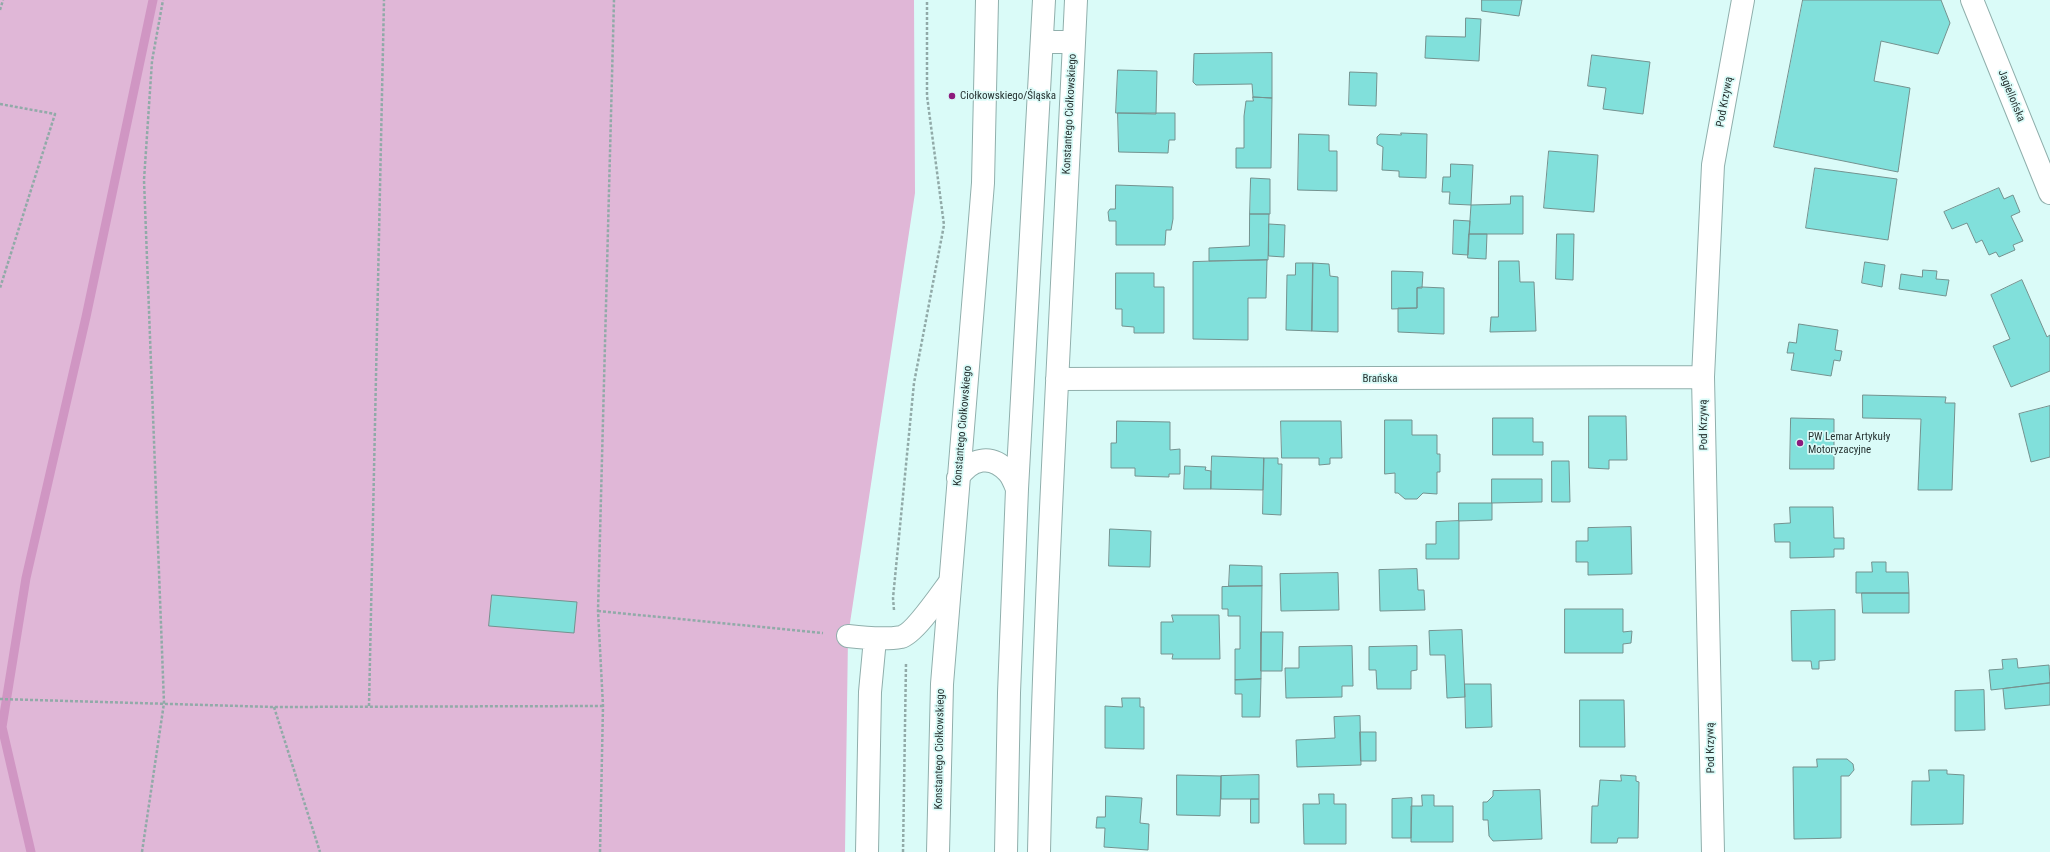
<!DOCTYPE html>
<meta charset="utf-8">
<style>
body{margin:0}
canvas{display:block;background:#dafbf8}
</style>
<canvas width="2050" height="852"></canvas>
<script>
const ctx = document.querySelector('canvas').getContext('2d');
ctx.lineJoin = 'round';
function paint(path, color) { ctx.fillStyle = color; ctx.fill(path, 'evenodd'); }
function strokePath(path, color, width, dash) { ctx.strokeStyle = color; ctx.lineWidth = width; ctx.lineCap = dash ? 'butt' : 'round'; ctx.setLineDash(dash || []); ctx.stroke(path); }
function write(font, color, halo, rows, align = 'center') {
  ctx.font = font + ' "Roboto Condensed",sans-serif'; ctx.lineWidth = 3.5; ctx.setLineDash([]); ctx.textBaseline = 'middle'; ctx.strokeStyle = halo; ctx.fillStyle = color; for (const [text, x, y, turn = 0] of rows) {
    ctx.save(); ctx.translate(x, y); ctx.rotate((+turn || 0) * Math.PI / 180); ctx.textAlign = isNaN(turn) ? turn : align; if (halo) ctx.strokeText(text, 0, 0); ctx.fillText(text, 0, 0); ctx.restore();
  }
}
paint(new Path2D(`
 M0,0h914l1,193 -67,443 -3,216h-845z`), '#e0b7d7');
strokePath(new Path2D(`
 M31,852l-29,-125 24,-149 60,-261 67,-317`), '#d096c3', 9);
const building = new Path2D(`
 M1482,0h40l-3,16 -37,-5z
 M1803,0h138l9,23 -12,31 -57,-13 -7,40 36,7 -12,84 -124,-25z
 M1466,18l15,1 -2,42 -54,-3 1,-22 39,1z
 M1272,53v45l-19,-1 -1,-13 -56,1 -3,-3 1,-28z
 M1592,55l58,7 -7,52 -40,-5 3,-21 -18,-2z
 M1118,70l39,1 -1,43 -40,-1z
 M1350,72l27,1 -1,33 -27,-1z
 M1253,97l19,1 -1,70h-35v-20h8v-32l2,-15h7z
 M1118,113h57v27h-6l-1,13 -49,-1z
 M1401,133l26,1 -1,44 -27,-1v-6l-17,-1 1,-23 -6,-3v-7l3,-3 21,1z
 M1299,134l30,1v16h8v40l-39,-1z
 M1549,151l49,4 -4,57 -50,-4z
 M1451,164l22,1 -2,40 -22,-1 1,-12h-8l1,-15h7z
 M1815,168l82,11 -9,61 -82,-12z
 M1251,178l19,1v35h-20z
 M1116,185l57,2v32l-2,11h-5l-1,15h-49v-24h-7l-1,-9 2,-3h5z
 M1999,188l5,11 9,-4 7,17 -9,4 12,25 -10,4 2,5 -16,7 -3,-5 -7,3 -7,-15 -6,3 -9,-20 -15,6 -8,-17z
 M1511,196h12v38h-54l2,-29 39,-1z
 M1250,214h19l-1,46 -59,1v-13l40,-2z
 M1454,220l16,1 -2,34 -15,-1z
 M1269,224l16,1 -1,32 -15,-1z
 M1469,234h18l-1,25 -18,-1z
 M1557,234h17l-1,46 -17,-1z
 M1267,260l-1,38h-18v42l-55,-1v-77z
 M1499,261h20l1,21h14l2,49 -46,1 1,-15h7z
 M1865,262l20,3 -3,22 -20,-4z
 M1296,263h17l-1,68 -26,-1 1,-55h8z
 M1313,263l16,1 1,12 8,1v55l-26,-1z
 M1923,270l14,1 -1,8 13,1 -3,16 -47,-7 2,-15 21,3z
 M1392,271l31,1 -1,16h-5v20l-25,1z
 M1116,273h38v14h10v46h-30v-6l-12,-1v-17h-6z
 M2022,280l25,57 3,-2v36l-39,16 -18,-41 17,-7 -19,-44z
 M1422,287l22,1v46l-46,-2v-24h19v-20z
 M1799,324l39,6 -3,20 7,1 -2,10 -6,-1 -3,16 -40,-6 3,-17h-7l2,-11 7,1z
 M1863,395l83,2 -1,6h10l-3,87h-34l3,-71 -58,-1z
 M2050,406v51l-19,5 -12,-48z
 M1589,416h37l1,44h-18v9l-20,-1z
 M1493,418h40v24h10v13h-50z
 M1791,418l43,1v50h-44z
 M1385,420h27v15h25v19h3v18h-3v22l-14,-1 -6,6h-12l-7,-6h-3v-20l-10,1z
 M1117,421l53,1v28l10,-1v25h-11v3l-34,-1v-8h-24v-25h5z
 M1281,421h60l1,37h-12v6l-11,1v-7h-37z
 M1212,456l52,2 -1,32 -52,-1z
 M1264,458h14v6h4l-1,51 -18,-1z
 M1552,461h17l1,41h-18z
 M1185,466l21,1 -1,3 6,1v18h-27z
 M1492,479h50v23l-50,1z
 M1459,503h33v17l-33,1z
 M1790,507h43l1,31h10v11h-10v8l-44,1v-16h-15l-1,-18 16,-1z
 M1459,521v38h-33v-15h10v-22z
 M1631,527l1,47 -44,1v-13h-12v-21h12v-13z
 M1110,529l41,2 -1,36 -41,-1z
 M1872,562h14v10h22l1,21h-53v-21h16z
 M1230,565l32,1v20h-33z
 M1417,569l1,21h6l1,20 -45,1 -1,-41z
 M1338,573l1,37 -58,1 -1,-37z
 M1262,586l-1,93 -26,1v-31h5v-33h-12v-7h-6v-22z
 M1862,593h47v20h-46z
 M492,595l85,7 -3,31 -85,-7z
 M1565,609h58v23l9,-1 -1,12 -8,1v9h-58z
 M1835,610v50l-16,1v8h-7l-1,-8h-19l-1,-50z
 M1172,615h47l1,44h-48l1,-5h-12v-32h12z
 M1462,630l3,67 -18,1 -2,-43h-15l-1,-24z
 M1261,632h22l-1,39h-21z
 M1352,646l1,40h-11v11l-56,1 -1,-30h14v-21z
 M1417,646v24l-6,1v18h-34l-1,-19h-7v-23z
 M2017,659l1,9 31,-3 1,18 -59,7 -2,-20 14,-1 -1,-9z
 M1261,679l-1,38h-18v-23h-7v-14z
 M2050,683v22l-45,4 -2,-20z
 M1465,684h26l1,43 -26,1z
 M1984,690l1,40 -30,1v-40z
 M1122,698h18v9h4v42l-39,-1v-42l17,1z
 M1580,700h44l1,47h-45z
 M1360,716l1,49 -64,2 -1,-27 39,-2 -1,-21z
 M1360,732h16v29h-15z
 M1817,759h30l6,5 1,6 -5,6h-8v62l-47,1 -1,-72h24z
 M1929,770h18v4l17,1 -1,49 -52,1 1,-44h17z
 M1177,775l44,1 -1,40 -43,-1z
 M1259,775v24h-38v-23z
 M1621,775l15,1v5l3,1 -1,56h-20l-1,5h-26l1,-37h6l2,-26 21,1z
 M1540,790l2,49 -49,2 -4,-5 -1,-16h-5v-18h4l6,-6v-5z
 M1319,794h15v10h12v40h-42l-1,-40h16z
 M1422,795h12v11h19v36h-42v-36h11z
 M1106,796l36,2 -2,25 9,1 -1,26 -44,-3 1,-19h-9l1,-11h8z
 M1412,798l-1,40h-19v-39z
 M1251,799h8v24h-8z`);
paint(building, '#81e0db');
strokePath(building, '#74928f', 1);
const minor = new Path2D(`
 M1972,0l78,193
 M1043,42h31
 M1057,379l646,-2
 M848,636c17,2 36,4 53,1 13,-3 40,-43 49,-55
 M867,852l3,-160 5,-53
 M1039,852c6,-284 24,-568 37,-852
 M1713,852l-10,-475 10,-212 30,-165`);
const major = new Path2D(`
 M958,478c12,-19 33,-25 50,-6 4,4 7,12 9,17
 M938,852l4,-168 41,-501 4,-183
 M1006,852l3,-159 8,-204 27,-489`);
strokePath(minor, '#90afac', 24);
strokePath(major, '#90afac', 24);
strokePath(new Path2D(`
 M0,10l3,-10
 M0,104l55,10 -55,174
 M894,610l-1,-12 21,-215 30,-158 -17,-129v-96
 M598,611l225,22
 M0,699l274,8 329,-1
 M369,706l15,-706
 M274,707l46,145
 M142,852l22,-149 -20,-523 8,-119 11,-61
 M600,852l3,-146 -5,-95 16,-611
 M903,852l3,-189`), '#91aaa8', 2.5, [3, 2]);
strokePath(minor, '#fff', 22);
strokePath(major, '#fff', 22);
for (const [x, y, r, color] of [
 [952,96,4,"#8c1b7d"],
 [1800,443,4,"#8c1b7d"]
]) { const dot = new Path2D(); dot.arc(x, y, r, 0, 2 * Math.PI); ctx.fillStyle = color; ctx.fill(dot); strokePath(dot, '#dafbf8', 1.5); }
write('11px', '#273332', '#dafbf8', [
 ["Ciołkowskiego/Śląska",960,96],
 ["PW Lemar Artykuły",1808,437],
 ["Motoryzacyjne",1808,450]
], 'left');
write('11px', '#273332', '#dafbf8', [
 ["Jagiellońska",2011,96,68],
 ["Pod Krzywą",1725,102,-80],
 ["Konstantego Ciołkowskiego",1070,114,-87],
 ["Brańska",1380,379],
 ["Pod Krzywą",1704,425,-91],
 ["Konstantego Ciołkowskiego",963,426,-85],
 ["Pod Krzywą",1711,748,-91],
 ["Konstantego Ciołkowskiego",940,749,-89]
]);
</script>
